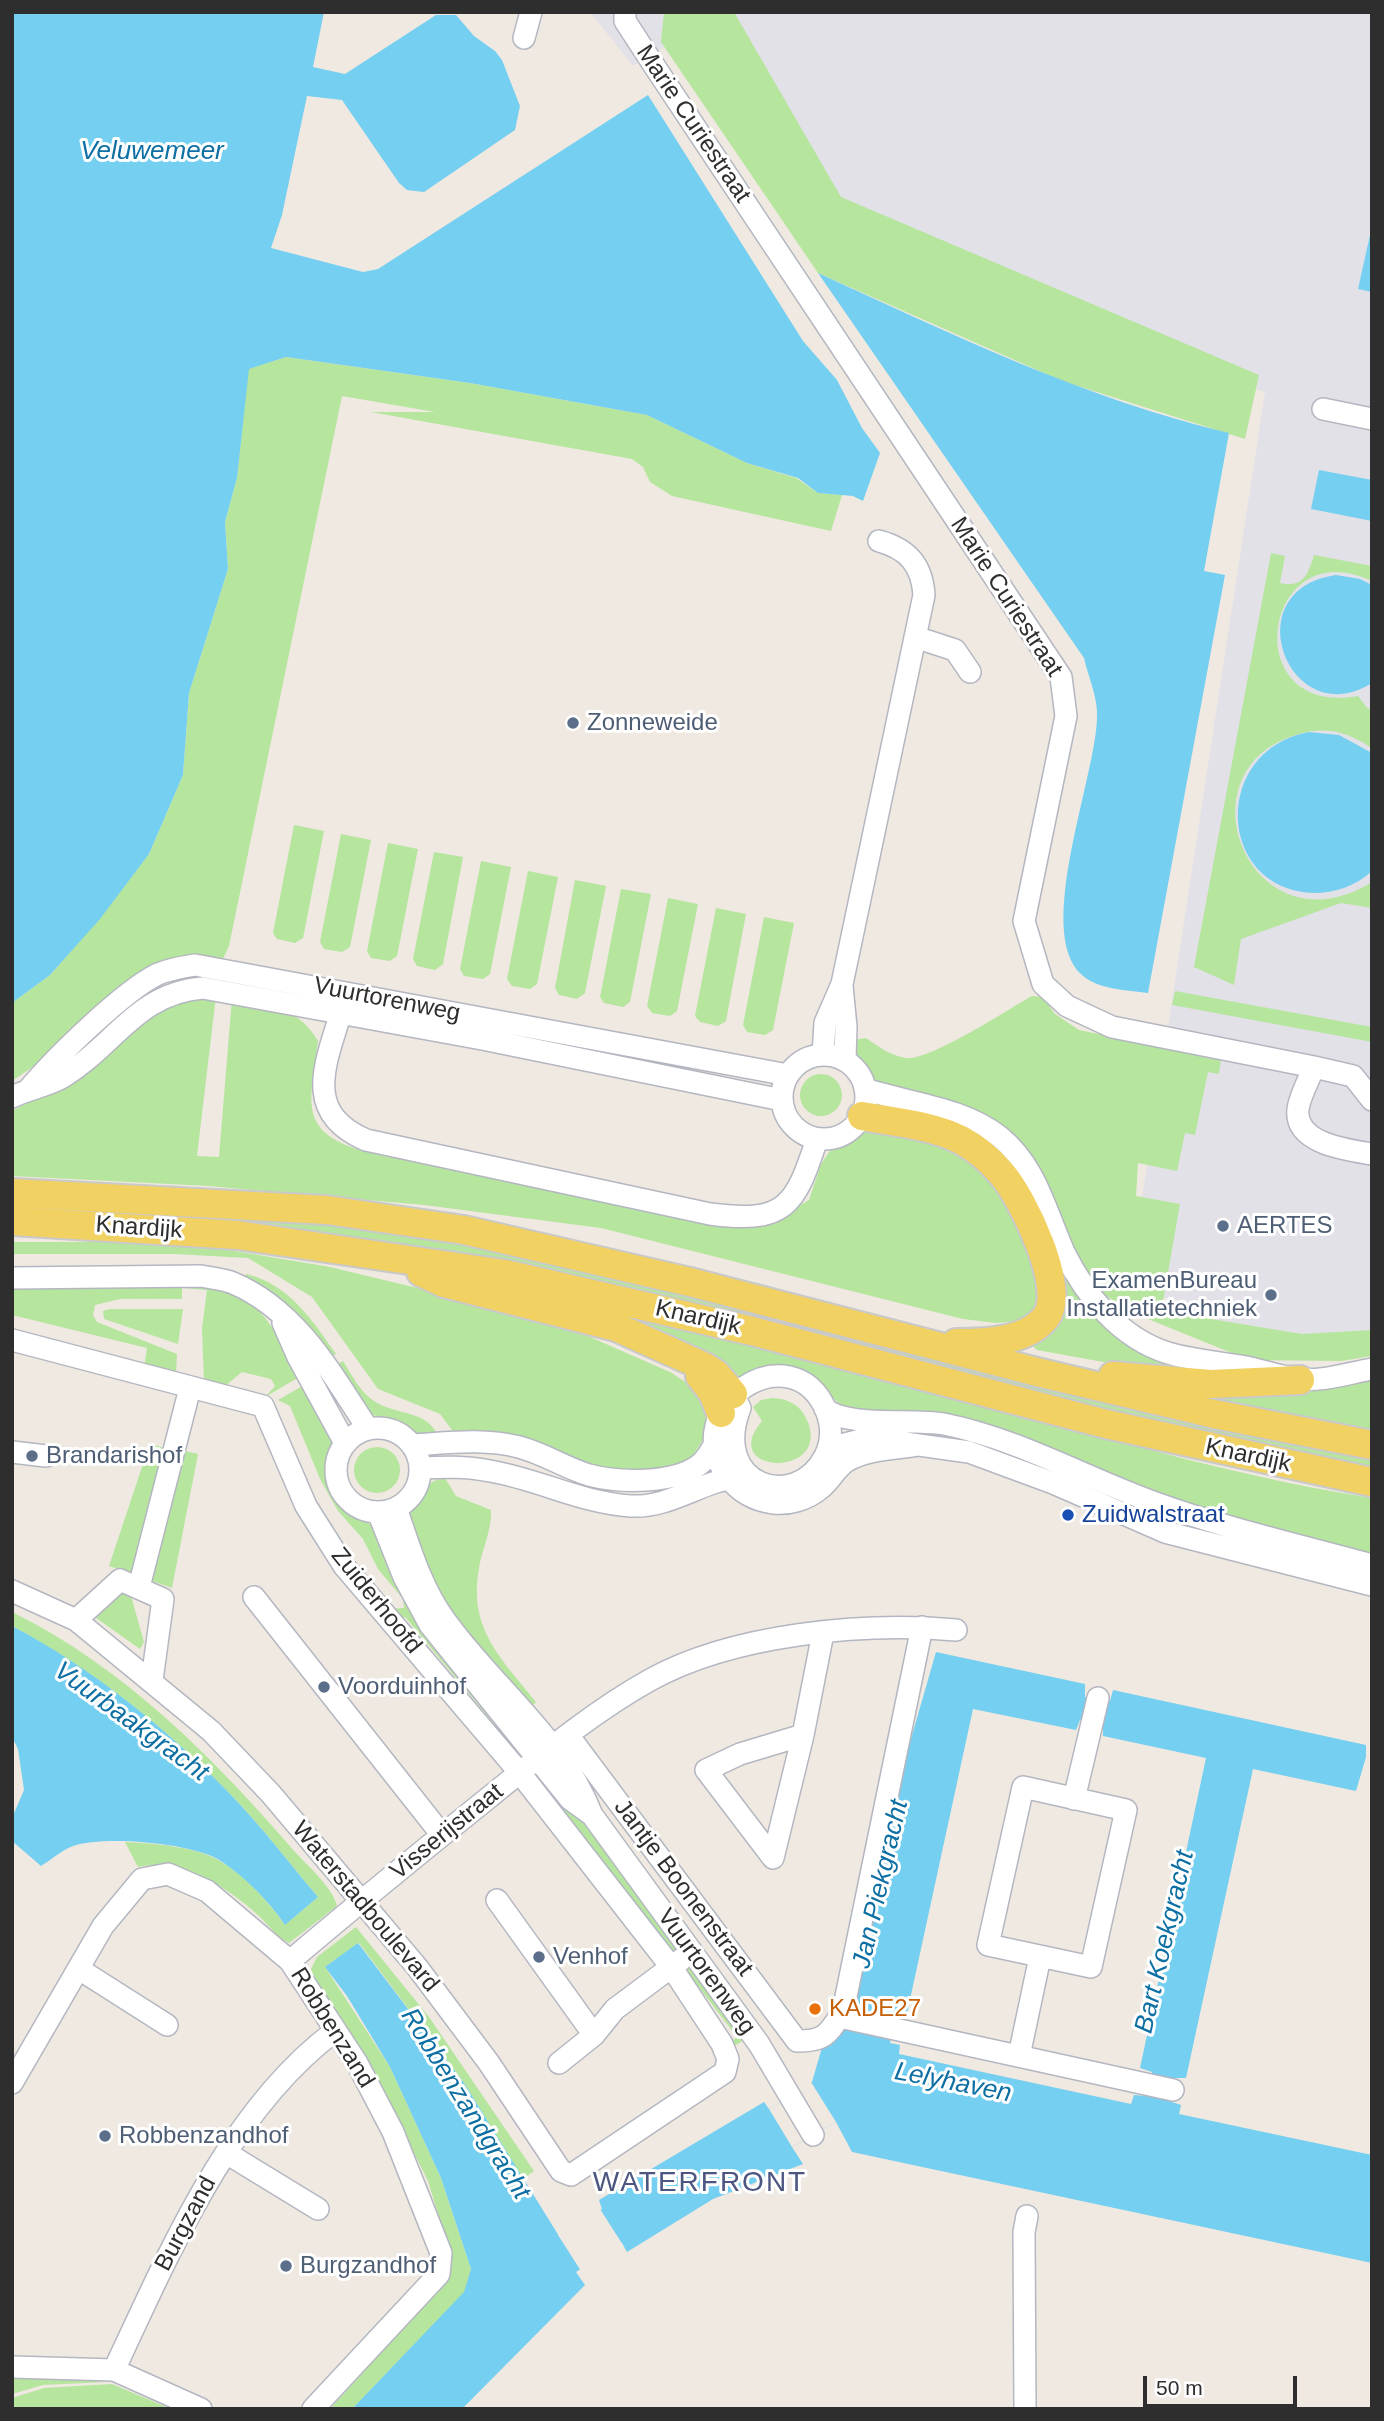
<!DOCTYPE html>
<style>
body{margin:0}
#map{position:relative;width:1384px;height:2421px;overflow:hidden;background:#efe9e1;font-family:Helvetica,sans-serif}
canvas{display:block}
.frame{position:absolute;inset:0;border:14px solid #2e2e2e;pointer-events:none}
.scale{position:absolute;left:1143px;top:2376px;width:154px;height:32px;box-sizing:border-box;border:4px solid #2e2e2e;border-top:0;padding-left:9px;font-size:21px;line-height:24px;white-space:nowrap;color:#2e2e2e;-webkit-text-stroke:5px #fff;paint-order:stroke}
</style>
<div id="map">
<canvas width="1384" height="2421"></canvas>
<div class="frame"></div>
<div class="scale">50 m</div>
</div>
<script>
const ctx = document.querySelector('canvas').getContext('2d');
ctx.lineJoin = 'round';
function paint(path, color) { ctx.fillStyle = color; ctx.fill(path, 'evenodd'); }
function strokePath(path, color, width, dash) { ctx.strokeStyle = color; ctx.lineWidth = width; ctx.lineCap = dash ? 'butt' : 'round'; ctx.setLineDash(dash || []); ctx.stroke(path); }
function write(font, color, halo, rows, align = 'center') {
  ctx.font = font + ' Helvetica,sans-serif'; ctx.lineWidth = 6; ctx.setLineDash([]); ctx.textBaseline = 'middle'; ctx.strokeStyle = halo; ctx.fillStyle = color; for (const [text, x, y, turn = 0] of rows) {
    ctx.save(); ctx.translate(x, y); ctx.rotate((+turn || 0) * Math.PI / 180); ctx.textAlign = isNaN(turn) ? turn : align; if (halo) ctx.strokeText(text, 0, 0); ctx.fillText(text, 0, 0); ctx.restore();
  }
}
paint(new Path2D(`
 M590,12h90l-4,28 -43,26z
 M681,12h691v1330l-93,6 -150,-66 136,-890 -472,-170z`), '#e3e1e8');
paint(new Path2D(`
 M664,12h70l107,185 418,178 -14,64 -183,-58 -244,-108 -157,-231z
 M286,357l184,26 177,32 100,48 49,15 22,15 24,2 -11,36 -159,-35 -22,-14 -7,-15 -11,-8 -261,-47h64l-93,-16 -113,550 -7,15 -33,-1 -177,121v-78l38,-28 50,-57 49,-64 34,-79 6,-82 39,-124 -3,-47 12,-44 11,-109z
 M1271,553l14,3 -5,27c23,5 28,-8 34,-28l58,11v15c-109,-52 -137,137 -14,115l10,13 4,-2v38l-2,2c-22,-15 -45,-21 -71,-13 -124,34 -49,223 73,148v26l-31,-5 -100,36 -7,46 -40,-18z
 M294,825l30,6 -21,107 -8,5 -18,-4 -4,-6z
 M341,834l30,6 -21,107 -8,5 -18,-3 -4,-7z
 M388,843l30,6 -21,107 -7,5 -19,-3 -4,-7z
 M434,852l29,5 -20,107 -8,6 -18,-4 -4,-7z
 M481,861l30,6 -21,107 -7,5 -19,-3 -4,-7z
 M528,871l30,6 -21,107 -7,5 -18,-3 -5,-7z
 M575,880l31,6 -21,107 -8,6 -18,-4 -4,-7z
 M621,889l30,5 -21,108 -7,5 -19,-4 -4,-6z
 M668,898l30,6 -21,107 -7,5 -18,-3 -5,-7z
 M716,908l30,6 -20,107 -8,5 -18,-4 -5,-6z
 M764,917l30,6 -21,107 -8,5 -18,-3 -4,-7z
 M1175,991l197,36v15l-200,-37z
 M216,996l-19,160 22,1 13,-159c36,7 66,8 86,43 -9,67 -21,94 57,113l388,73 46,-27 12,-36 8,-12 16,-13 25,-11 96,24 44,46 31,86 -5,21 -8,10 -12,6 -20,2 -33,-4 -362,-91 -177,-23 -216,-19 -196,-10v-65l49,-26 93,-78z
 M1032,996l11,1 12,17 24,16 142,29 -2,15 -11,-2 -13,63 -10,-2 -8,38 -39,-8 -2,33 44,8 -17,97 42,17 97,16 70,-4v26l-31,5 -92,-1 -106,-43 -39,-22 -17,-20 -60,-118 -146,-69 -26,-32 -3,-16 14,-2c11,8 24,17 39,20 23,4 102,-48 127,-62z
 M800 1095a21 21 0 1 1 42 0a21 21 0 1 1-42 0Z
 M876,1102l90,23 40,27 97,171 126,48 -98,-4 -94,-17 -4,-4 1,-4c18,-13 30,-23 31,-46l-50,-120 -142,-72z
 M12,1201l112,4 222,21 113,19 207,43 706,170v13l-128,-26 -582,-147 -650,-87z
 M12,1242h169l149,25 133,32 127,38 80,35 31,20 8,21 -2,21 -17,26 -38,13 -61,-7 -136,-32 -15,-20 -62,-25 -66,-92 -64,-39 -73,-4h-163z
 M246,1274c42,9 67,47 90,80l-8,5 -84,-79z
 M181,1283c15,2 31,3 45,7 38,11 56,54 75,86l-36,21 10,-11 -4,-7 -29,-7 -18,15 -20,-5 -2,-54 5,-38 -25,-2v11h-62l-25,6 -2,10 4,7 80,32 -1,21 -32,-8 3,-19 -135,-33v-29z
 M505,1285c129,31 257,61 385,94 162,42 316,93 482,119v60l-152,-38 -241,-98 -133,-12 -35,-32 -77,5z
 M110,1309h73l-5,35 -74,-25 -1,-8z
 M343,1361c9,14 17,31 31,40 22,15 56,8 65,38l-16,-2 -26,-14 -30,-10 -33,-47z
 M1372,1377v55l-239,-47z
 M306,1384l28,60 -7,31 5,17 20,22 21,12 134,202 -6,4 -96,-115 -8,3 -9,-11 16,-1 -1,-9 -25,-30 -15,-30 -25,-28 -18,-32 -30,-73 -12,-6z
 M772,1398c16,1 28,6 35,22 26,59 -91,55 -45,1l-9,-14 8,-7z
 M150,1443l16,6 -30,126 -27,-9z
 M354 1470a23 23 0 1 1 46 0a23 23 0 1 1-46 0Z
 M181,1450l17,4 -26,134 -25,-9z
 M445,1478l11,18 35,14c1,20 -9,39 -12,58 -11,61 22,90 57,134l-8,8 -88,-112 -31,-79c6,-19 15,-39 36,-41z
 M123,1594l8,2 13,46 -4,7 -44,-31 4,-11z
 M12,1612c112,55 203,147 283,240 13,14 38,36 42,54l-48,37c-12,-6 -19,-16 -29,-26 -31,-29 -79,-60 -122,-50l-13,-25c26,1 73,5 95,19 25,15 49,41 65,64l33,-28c-29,-34 -56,-70 -87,-102 -62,-65 -140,-127 -219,-169z
 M549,1779l3,1 194,259 -12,7 -3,-4 6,-5 -194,-253z
 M356,1927l73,90 105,154 -11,8 -59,-96 -105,-140 -34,24 65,100 51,111 30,91 -6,23 -113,117h-22l111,-122 8,-13 1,-22 -22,-71 -48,-97 -67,-106 -2,-9 6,-12z
 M12,2374l94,8 -63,3 -31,9z
 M112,2384l59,25h-159v-11l32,-10z`), '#b6e59e');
paint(new Path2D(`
 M12,12h312l-11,55 32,7 91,-59h20l18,21 21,15 7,9 18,46 -5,24 -91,62 -17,-2 -8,-7 -57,-83 -35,-4 -25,119 -11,33 92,24 15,-3 270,-174 155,246 34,39 25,48 18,25 -17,48 -10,-5 -35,-3 -20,-15 -51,-15 -100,-48 -177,-32 -184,-26 -37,12 -12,109 -12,44 3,47 -39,124 -6,82 -34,79 -49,65 -50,56 -38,28z
 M1372,226v66l-14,-3z
 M818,273c134,61 267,126 411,160l-25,138 21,4 -77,418c-21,-3 -49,-3 -66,-18 -49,-43 15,-200 15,-259 1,-18 -9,-40 -13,-58z
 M1319,470l53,10v41l-61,-12z
 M1336,575l24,4 12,6v98c-83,52 -139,-94 -36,-108z
 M1309,732l30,3 33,18v118c-16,15 -37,22 -59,22 -97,-4 -102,-143 -4,-161z
 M12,1626c80,42 157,104 219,169 31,32 58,68 87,102l-33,28c-16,-24 -39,-47 -64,-64 -27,-18 -117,-26 -148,-15 -11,4 -22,14 -32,20l-29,-25v-23l12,-28 -6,-41 -6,-12z
 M936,1652l149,32v13l25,4 3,-11 253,55v12l-10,34 -103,-22 -67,309h-12l-5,23 12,4 -2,9 193,41v108l-520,-111 -16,-30 -44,25 11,17 -90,35 -86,53 -5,-9 -46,29 9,13 -123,124h-110l112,-117 7,-23 -30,-91 -51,-111 -43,-71 -22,-29 33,-24 106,140 95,153 43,-27 -3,-9 165,-98 5,7 43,-27zM973,1709l103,21 4,-10 23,4v12l103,22 -66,310 12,4 -6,24 -12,-1 -3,9 -232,-50 1,-9 -10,-2 4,-25h12z`), '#75cff0');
paint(new Path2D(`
 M811,2082l25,40 -44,25 -23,-38z
 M600,2209l23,36 -42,26 -23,-36z`), '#efe9e1');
const minor = new Path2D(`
 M625,12v9l32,49 404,607 5,39 -42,205 19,63 24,22 45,21 202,40
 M524,38l7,-26
 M1323,409l49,10
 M915,637l40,13 15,22
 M842,986l4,41 -1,32
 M344,1002c-15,55 -46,109 22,138l344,74c76,10 85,-8 107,-75
 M823,1055l2,-32 17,-39 82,-389c-2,-30 -16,-46 -45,-54
 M782 1097a42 42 0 1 1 84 0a42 42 0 1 1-84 0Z
 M865,1089c45,15 97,18 135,48 36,29 46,75 64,115 21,43 56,86 104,101 24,7 48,9 73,13 19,3 38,11 57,13 23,3 51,-6 74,-10
 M28,1090c26,-31 95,-99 130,-116 12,-5 24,-7 37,-9l593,110
 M12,1097c16,-8 36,-11 51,-20 52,-32 74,-84 140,-89l279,51 300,61
 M1372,1100l-19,-24 -39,-9c-5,13 -14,28 -16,42 -4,35 50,41 74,45
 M12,1278l189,-2c10,2 23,3 32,7 64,27 99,91 135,146
 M283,1323l15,34 47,86
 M12,1340l251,66 43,100 38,60 176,207 152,195 50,76 6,15 -3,13 -154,103 -10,-4 -72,-108 -72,-96 -146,-173 -60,-63 -135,-111 -64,-29
 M733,1394l7,14c-30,78 56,105 85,48 7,-14 7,-31 1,-46 -35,-80 -151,-3 -98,67 22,30 65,35 93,11 10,-8 15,-20 26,-27 20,-12 49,-12 72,-16
 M825,1409c25,19 86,9 119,15 74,15 138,52 209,78 71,26 146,43 219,63
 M336 1470a42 42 0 1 1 84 0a42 42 0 1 1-84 0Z
 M412,1445c36,-2 71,-7 107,2 24,6 46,21 70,28 30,8 85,9 110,-10 8,-6 12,-14 16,-22
 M12,1452l34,4
 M823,1459l18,-14 28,-7 100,14 84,31 112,49 207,53
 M420,1468c23,-1 46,-2 70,3 48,8 91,32 141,35 40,2 70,-25 108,-29
 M396,1508c13,37 25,80 49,112 47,66 117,117 147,195l167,229 54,91
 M378,1512l26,65 26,48 140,174 22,16
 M139,1587l51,-199
 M254,1597l188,238
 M76,1620l44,-40 43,19 -11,81
 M568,1735l229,306c29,0 31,-7 46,-30l79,-384
 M803,1735l-63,19 -34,16 67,88 30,-123 20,-102
 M1023,1787l103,23 -35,157 -103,-22z
 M1074,1799l24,-101
 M497,1900l97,135
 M290,1961c65,-55 131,-109 197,-162 52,-42 104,-86 163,-119 83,-46 213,-58 306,-50
 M79,1969l88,56
 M840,2017l333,73
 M1019,2056l21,-99
 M559,2063l35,-28 21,-26 67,-50
 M12,2083l91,-157 39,-47 26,-5 39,17 83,70 67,102 36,69 48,121 -2,21 -126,135
 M228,2154l90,55
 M12,2367l102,3 87,39
 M114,2370c55,-117 115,-260 221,-339
 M1025,2409l-1,-177 3,-16`);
const major = new Path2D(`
 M862,1116c32,6 70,9 99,24 15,8 30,21 41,34 21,24 65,115 44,143 -19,25 -62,26 -90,26
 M12,1193l315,17 137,20 226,52 347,90 177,42 158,31
 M12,1221l225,14 268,39 247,57 354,93 266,58
 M421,1272l23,11 172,44 89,40 11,7 17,20
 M700,1376l13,17 8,20
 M1113,1376l98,8 89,-4`);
strokePath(minor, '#b4b7c1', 24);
strokePath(major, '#c9c9c9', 32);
strokePath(minor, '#fff', 21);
strokePath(major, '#f2d163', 28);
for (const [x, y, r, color] of [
 [573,723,7,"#5c6f8a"],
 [1223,1226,7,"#5c6f8a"],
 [1271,1295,7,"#5c6f8a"],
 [32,1456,7,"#5c6f8a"],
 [1068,1515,7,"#1a4fb4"],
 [324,1687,7,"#5c6f8a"],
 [539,1957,7,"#5c6f8a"],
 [815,2009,7,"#e8710a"],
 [105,2136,7,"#5c6f8a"],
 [286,2266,7,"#5c6f8a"]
]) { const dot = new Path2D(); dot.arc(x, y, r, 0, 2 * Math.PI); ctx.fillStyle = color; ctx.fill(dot); strokePath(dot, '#fff', 2.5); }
write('24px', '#2e2e2e', '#fff', [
 ["Marie Curiestraat",693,124,56],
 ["Marie Curiestraat",1006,597,57],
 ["Vuurtorenweg",387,1000,11],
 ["Knardijk",139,1228,4],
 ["Knardijk",698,1318,13],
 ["Knardijk",1248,1456,12],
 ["Zuiderhoofd",376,1601,51],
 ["Visserijstraat",447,1832,-39],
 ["Jantje Boonenstraat",683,1888,53],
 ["Waterstadboulevard",365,1907,50],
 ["Vuurtorenweg",706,1972,54],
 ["Robbenzand",332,2028,58],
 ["Burgzand",186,2224,-62]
]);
write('24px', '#4e5e75', '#fff', [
 ["Zonneweide",587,723],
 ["AERTES",1237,1226],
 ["ExamenBureau",1257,1281,"right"],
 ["Installatietechniek",1257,1309,"right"],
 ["Brandarishof",46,1456],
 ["Voorduinhof",338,1687],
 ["Venhof",553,1957],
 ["Robbenzandhof",119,2136],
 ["Burgzandhof",300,2266]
], 'left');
write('24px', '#164399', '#fff', [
 ["Zuidwalstraat",1082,1515]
], 'left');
write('24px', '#c56008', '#fff', [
 ["KADE27",829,2009]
], 'left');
write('italic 26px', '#0d6fa3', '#fff', [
 ["Veluwemeer",152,152],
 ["Vuurbaakgracht",131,1722,36],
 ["Jan Piekgracht",881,1884,-77],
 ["Bart Koekgracht",1165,1942,-77],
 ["Lelyhaven",953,2083,11],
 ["Robbenzandgracht",465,2104,58]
]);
ctx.letterSpacing = '2px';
write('28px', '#4d5680', '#fff', [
 ["WATERFRONT",700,2183]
]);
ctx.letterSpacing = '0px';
</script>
